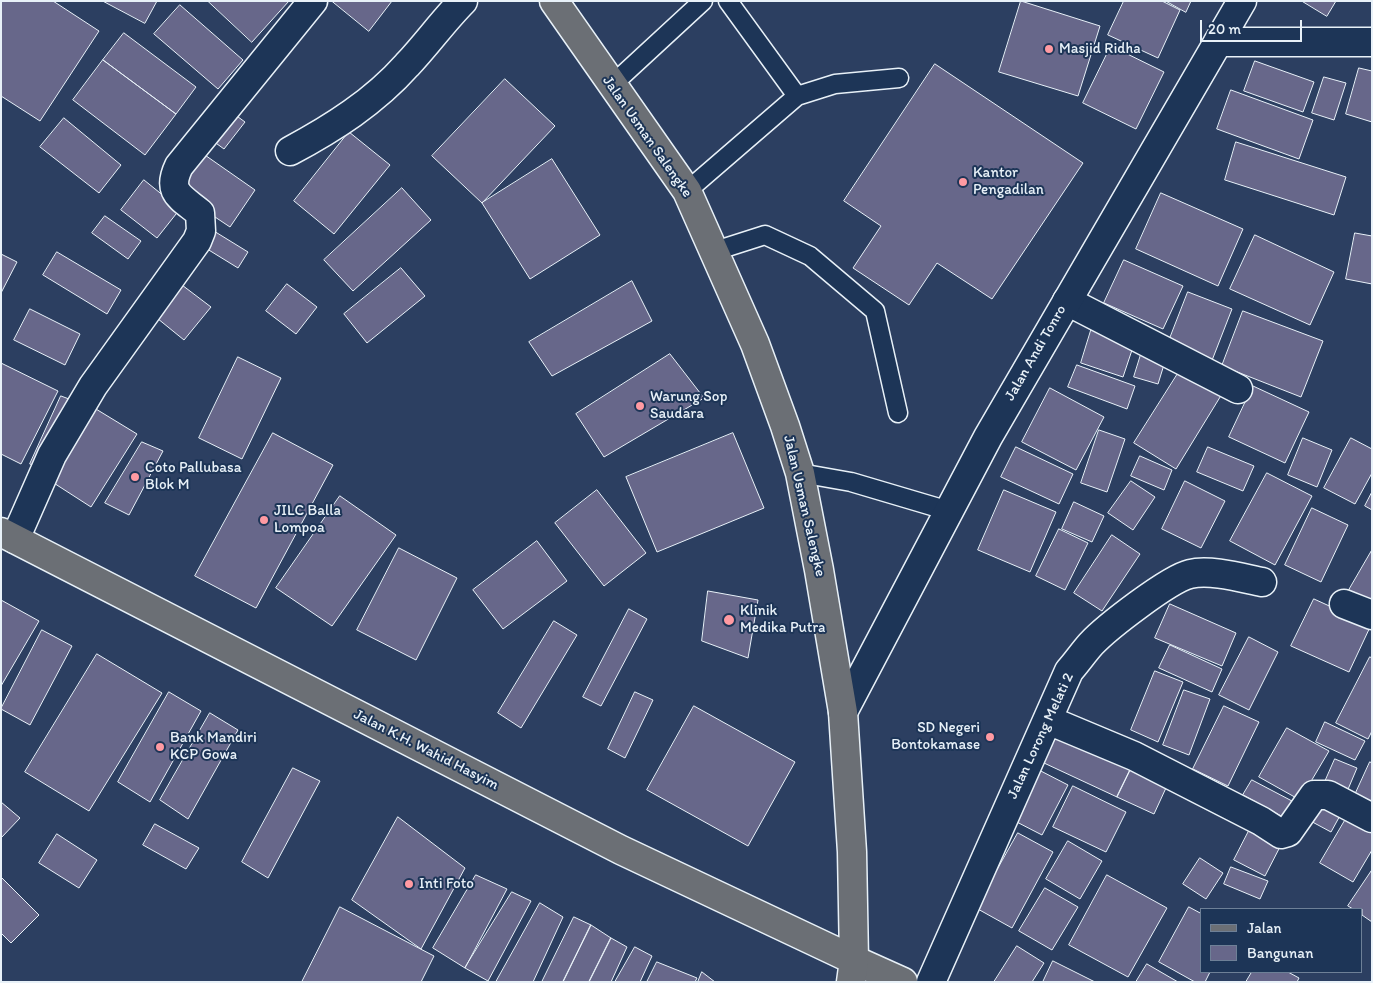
<!DOCTYPE html>
<style>
body{margin:0}
#map{position:relative;width:1373px;height:983px;overflow:hidden;background:#2c3f61;font-family:Itim,sans-serif}
canvas{display:block}
.frame{position:absolute;inset:0;border:2px solid #e8f1f8;pointer-events:none}
.legend{position:absolute;left:1200px;top:908px;width:162px;height:65px;box-sizing:border-box;background:#1d3557;border:1px solid #6e8097;margin:0;padding:6px 9px;list-style:none;font-size:15px;color:#e8f1f8}
.legend li{display:flex;align-items:center;gap:10px;height:25px}
.legend b{width:25px;border:1px solid #6e8097}
.scale{position:absolute;left:1200px;top:20px;width:102px;height:22px;box-sizing:border-box;border:2px solid #e8f1f8;border-top:0;padding-left:6px;font-size:15px;line-height:18px;white-space:nowrap;color:#e8f1f8;-webkit-text-stroke:4px #1d3557;paint-order:stroke}
</style>
<div id="map">
<canvas width="1373" height="983"></canvas>
<div class="frame"></div>
<ul class="legend">
<li><b style="height:6px;background:#6b6f75"></b>Jalan</li>
<li><b style="height:14px;background:#67678a"></b>Bangunan</li>
</ul>
<div class="scale">20 m</div>
</div>
<script>
const ctx = document.querySelector('canvas').getContext('2d');
ctx.lineJoin = 'round';
function paint(path, color) { ctx.fillStyle = color; ctx.fill(path, 'evenodd'); }
function strokePath(path, color, width, dash) { ctx.strokeStyle = color; ctx.lineWidth = width; ctx.lineCap = dash ? 'butt' : 'round'; ctx.setLineDash(dash || []); ctx.stroke(path); }
function write(font, color, halo, rows, align = 'center') {
  ctx.font = font + ' Itim,sans-serif'; ctx.lineWidth = 4; ctx.setLineDash([]); ctx.textBaseline = 'middle'; ctx.strokeStyle = halo; ctx.fillStyle = color; for (const [text, x, y, turn = 0] of rows) {
    ctx.save(); ctx.translate(x, y); ctx.rotate((+turn || 0) * Math.PI / 180); ctx.textAlign = isNaN(turn) ? turn : align; if (halo) ctx.strokeText(text, 0, 0); ctx.fillText(text, 0, 0); ctx.restore();
  }
}
const building = new Path2D(`
 M1,1h52l46,30 -59,90 -39,-25z
 M103,1h54l-12,22z
 M208,1h81l-37,41z
 M332,1h60l-23,30z
 M1021,1l79,25 -22,70 -79,-24z
 M1124,1h38l18,9 -22,48 -50,-23z
 M1166,1h25l-5,11z
 M1302,1h34l-9,15z
 M180,5l63,55 -25,29 -64,-55z
 M124,33l72,54 -20,27 -73,-54z
 M1111,46l53,26 -28,57 -53,-26z
 M103,60l73,54 -31,41 -72,-55z
 M1255,61l59,21 -11,30 -59,-21z
 M935,64l148,99 -91,136 -55,-36 -28,42 -56,-37 28,-42 -37,-25z
 M1359,68l13,3v51l-26,-8z
 M1324,77l22,6 -12,37 -22,-7z
 M505,79l50,47 -73,77 -50,-47z
 M1231,90l82,30 -14,39 -82,-30z
 M230,111l15,11 -21,27 -15,-11z
 M64,118l57,47 -22,28 -59,-46z
 M349,132l41,33 -56,69 -40,-33z
 M1236,142l110,35 -12,38 -109,-35z
 M202,153l53,37 -25,37 -54,-36z
 M552,159l48,76 -70,44 -48,-76z
 M144,180l36,29 -23,29 -36,-28z
 M402,188l29,32 -78,71 -29,-31z
 M1161,193l82,36 -25,57 -82,-37z
 M105,216l36,25 -13,18 -36,-26z
 M209,228l39,24 -10,16 -39,-24z
 M1355,233l17,3v48l-26,-5z
 M1255,235l79,37 -24,53 -80,-36z
 M57,252l64,38 -14,24 -64,-39z
 M1,254l16,8 -16,31z
 M1124,260l59,26 -20,43 -59,-26z
 M401,268l24,28 -58,47 -23,-29z
 M632,281l20,40 -100,55 -23,-34z
 M178,282l33,25 -27,33 -32,-26z
 M287,284l30,23 -21,27 -30,-23z
 M1188,292l44,17 -21,54 -44,-17z
 M30,309l50,25 -15,31 -51,-25z
 M1243,311l80,30 -22,56 -79,-31z
 M1093,324l43,14 -13,39 -42,-14z
 M1143,348l24,7 -9,29 -24,-7z
 M670,354l34,44 -100,59 -28,-43z
 M238,357l43,21 -39,81 -43,-21z
 M1,363l57,28 -37,73 -20,-10z
 M1184,364l41,25 -49,80 -42,-26z
 M1077,365l58,21 -8,23 -59,-22z
 M1253,386l56,26 -24,51 -56,-26z
 M1050,388l54,29 -28,53 -54,-28z
 M61,396l16,6 -35,67 -12,-5z
 M91,406l46,28 -46,73 -45,-29z
 M1099,430l26,9 -18,53 -26,-9z
 M273,433l60,32 -77,143 -61,-32z
 M733,433l31,75 -107,44 -31,-75z
 M1303,438l29,12 -15,37 -29,-12z
 M1351,438l21,11v24l-17,31 -31,-16z
 M142,442l21,9 -34,64 -24,-12z
 M1016,447l57,27 -14,30 -58,-27z
 M1208,447l46,19 -11,25 -46,-19z
 M1140,456l32,14 -8,20 -33,-14z
 M1267,473l45,23 -37,69 -45,-24z
 M1131,481l24,16 -22,33 -25,-17z
 M1185,481l40,20 -24,47 -39,-19z
 M597,490l49,63 -42,33 -49,-63z
 M1004,490l52,22 -26,60 -52,-22z
 M1372,492v18l-7,-4z
 M340,496l56,39 -64,91 -56,-38z
 M1074,502l30,14 -12,26 -30,-13z
 M1312,508l36,17 -27,57 -36,-17z
 M1059,529l29,14 -23,47 -29,-14z
 M1112,535l28,19 -38,57 -28,-18z
 M537,541l30,40 -64,48 -30,-39z
 M399,548l58,30 -41,82 -59,-30z
 M1372,550v53l-23,-13z
 M708,591l50,9 -10,58 -46,-17z
 M1314,599l57,26 -22,47 -58,-26z
 M1,600l38,21 -38,65z
 M1170,604l66,29 -14,33 -67,-28z
 M629,609l18,10 -46,87 -18,-9z
 M554,621l23,14 -56,93 -23,-15z
 M42,630l30,16 -42,79 -29,-16z
 M1249,637l29,15 -29,58 -30,-15z
 M1170,645l52,24 -10,23 -53,-24z
 M97,654l65,39 -73,118 -64,-39z
 M1370,657l2,1v73l-4,8 -32,-16z
 M1155,671l28,11 -25,60 -27,-12z
 M1184,690l26,9 -21,56 -26,-10z
 M169,692l32,19 -51,91 -32,-20z
 M635,692l18,8 -28,58 -17,-9z
 M694,706l101,56 -47,84 -101,-56z
 M1224,706l35,16 -31,64 -35,-17z
 M210,713l28,17 -50,89 -28,-19z
 M1325,722l40,19 -10,19 -39,-18z
 M1061,726l74,34 -18,37 -73,-34z
 M1287,728l42,23 -29,49 -41,-23z
 M1335,759l22,9 -11,26 -22,-10z
 M1135,760l36,17 -17,37 -37,-17z
 M1370,762l2,1v41l-18,-7z
 M293,768l27,13 -52,97 -26,-16z
 M1035,768l33,17 -26,50 -33,-17z
 M1252,780l40,21 -9,16 -40,-22z
 M1073,786l53,26 -20,40 -53,-25z
 M1316,798l26,14 -11,20 -26,-14z
 M1,802l19,16 -19,20z
 M1350,812l22,12v26l-19,32 -33,-19z
 M398,817l67,51 -44,81 -69,-49z
 M155,824l44,24 -13,21 -43,-24z
 M1252,825l31,16 -18,35 -31,-16z
 M1018,833l35,19 -41,76 -36,-20z
 M57,834l40,26 -18,28 -40,-25z
 M1068,841l34,20 -22,38 -34,-20z
 M1200,858l23,15 -17,26 -23,-15z
 M1231,867l37,14 -8,18 -36,-15z
 M1372,870v52l-10,-7v-6h-9l-5,-3z
 M476,875l31,14 -42,79 -32,-20z
 M1107,875l60,33 -39,69 -59,-32z
 M1,877l38,38 -28,28 -10,-10z
 M1045,888l33,19 -26,43 -33,-19z
 M512,892l19,9 -43,80 -23,-13z
 M540,903l23,14 -30,65h-37z
 M340,907l94,49 -13,26h-119z
 M1189,907l13,7v58h8l-5,10h-10l-36,-20z
 M574,917l17,8 -28,57h-21z
 M591,925l20,13 -22,44h-26z
 M611,938l16,9 -16,35h-22z
 M1017,946l27,17 -12,19h-38z
 M635,947l17,9 -12,26h-25z
 M1053,961l42,21h-52z
 M657,962l40,16 -2,4h-48z
 M1147,964l31,18h-42z
 M702,972l13,10h-17z
 M1252,972h36l11,6 -2,4h-51z`);
paint(building, '#67678a');
strokePath(building, '#e8f1f8', 1);
const lane = new Path2D(`
 M728,1l69,95
 M613,84l90,-83
 M687,191l110,-95 38,-12 64,-6
 M715,251l50,-16 45,21 65,55 23,102
 M800,473l51,9 98,29`);
const street = new Path2D(`
 M290,151c43,-23 84,-49 117,-86 20,-21 36,-44 56,-64
 M1067,301l171,88
 M15,539l37,-84 41,-69 104,-145 4,-10 -1,-18c-19,-16 -34,-20 -21,-47l134,-165
 M1344,604l28,11
 M1048,720l86,36 127,65 20,13 7,-2 26,-37h14l44,23
 M931,982l138,-311c8,-9 14,-18 22,-27 16,-17 78,-65 99,-70 20,-5 52,4 72,8`);
const secondary = new Path2D(`
 M1218,42h154
 M843,712l145,-275 254,-436`);
const primary = new Path2D(`
 M854,960l49,22`);
const highway = new Path2D(`
 M554,1l133,190 68,153 30,82 15,47 19,97 24,142 9,140 2,108 -3,22
 M1,532l620,318 233,110`);
strokePath(lane, '#e8f1f8', 21);
strokePath(street, '#e8f1f8', 31);
strokePath(secondary, '#e8f1f8', 31);
strokePath(primary, '#e8f1f8', 31);
strokePath(highway, '#e8f1f8', 31);
strokePath(lane, '#1d3557', 18);
strokePath(street, '#1d3557', 28);
strokePath(secondary, '#1d3557', 28);
strokePath(primary, '#6b6f75', 28);
strokePath(highway, '#6b6f75', 28);
for (const [x, y, r, color] of [
 [1049,49,5,"#ff9aa2"],
 [963,182,5,"#ff9aa2"],
 [640,406,5,"#ff9aa2"],
 [135,477,5,"#ff9aa2"],
 [264,520,5,"#ff9aa2"],
 [729,620,6,"#ff9aa2"],
 [990,737,5,"#ff9aa2"],
 [160,747,5,"#ff9aa2"],
 [409,884,5,"#ff9aa2"]
]) { const dot = new Path2D(); dot.arc(x, y, r, 0, 2 * Math.PI); ctx.fillStyle = color; ctx.fill(dot); strokePath(dot, '#1d3557', 2); }
write('15px', '#e8f1f8', '#1d3557', [
 ["Masjid Ridha",1059,49],
 ["Kantor",973,173],
 ["Pengadilan",973,190],
 ["Warung Sop",650,397],
 ["Saudara",650,414],
 ["Coto Pallubasa",145,468],
 ["Blok M",145,485],
 ["JILC Balla",274,511],
 ["Lompoa",274,528],
 ["Klinik",740,611],
 ["Medika Putra",740,628],
 ["SD Negeri",980,728,"right"],
 ["Bontokamase",980,745,"right"],
 ["Bank Mandiri",170,738],
 ["KCP Gowa",170,755],
 ["Inti Foto",419,884]
], 'left');
write('15px', '#e8f1f8', '#1d3557', [
 ["Jalan Usman Salengke",647,137,55],
 ["Jalan Andi Tonro",1036,353,-60],
 ["Jalan Usman Salengke",804,506,77],
 ["Jalan Lorong Melati 2",1041,736,-65],
 ["Jalan K.H. Wahid Hasyim",426,750,27]
]);
</script>
